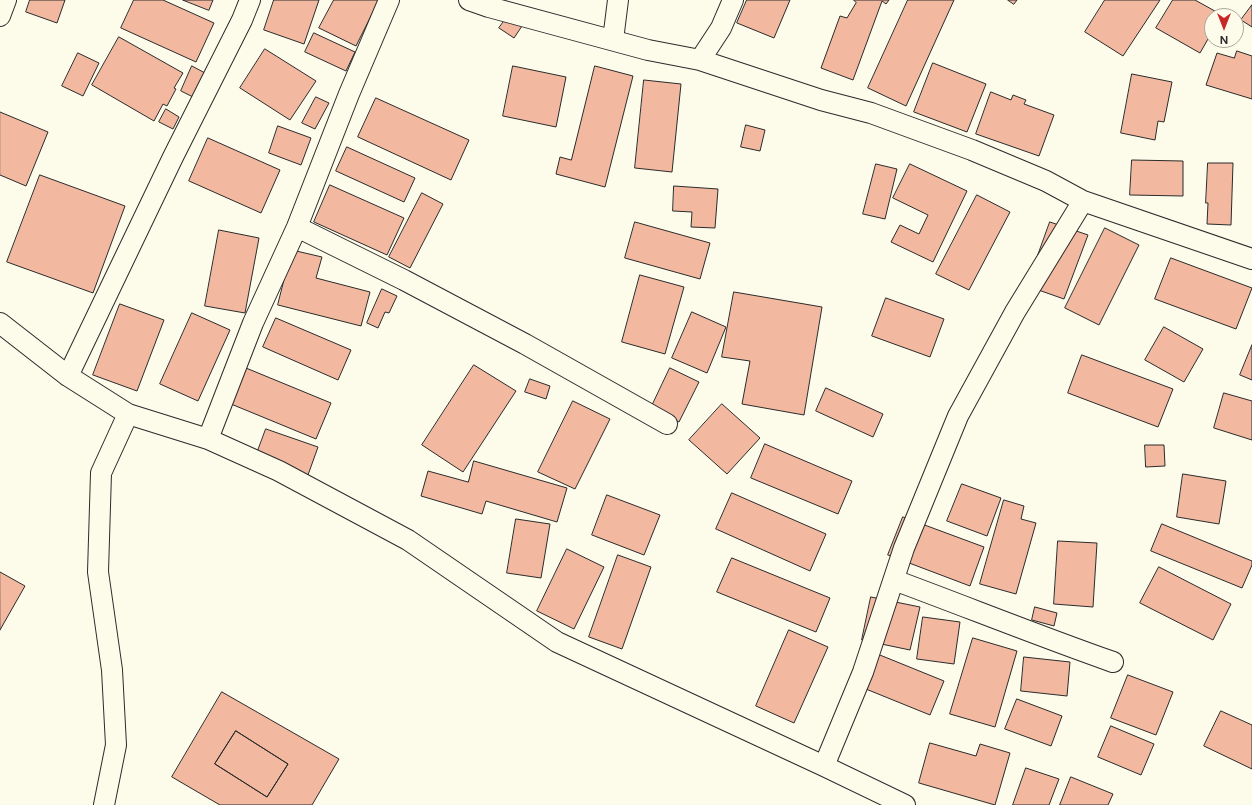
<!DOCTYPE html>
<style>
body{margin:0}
#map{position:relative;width:1252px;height:805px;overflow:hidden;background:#fdfbea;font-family:Figtree,sans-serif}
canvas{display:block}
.north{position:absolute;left:1204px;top:8px;width:40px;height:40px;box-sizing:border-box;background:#fdfbea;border:1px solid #a9a89e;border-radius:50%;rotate:180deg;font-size:11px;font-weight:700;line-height:16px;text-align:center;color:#2b2b2b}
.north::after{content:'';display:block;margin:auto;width:14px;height:18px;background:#c62828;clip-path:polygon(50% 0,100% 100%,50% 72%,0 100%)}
</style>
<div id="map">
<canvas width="1252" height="805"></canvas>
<div class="north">N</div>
</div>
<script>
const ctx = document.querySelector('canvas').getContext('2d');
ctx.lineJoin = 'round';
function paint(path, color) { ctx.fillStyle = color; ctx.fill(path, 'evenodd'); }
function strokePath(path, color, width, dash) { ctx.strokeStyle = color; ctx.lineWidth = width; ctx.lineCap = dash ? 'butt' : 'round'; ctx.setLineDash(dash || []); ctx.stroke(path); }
const building = new Path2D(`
 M30,0h35l-8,23 -31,-11z
 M134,0h29l51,23 -18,39 -75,-34z
 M183,0h30l-4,10z
 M274,0h45l-15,44 -40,-14z
 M334,0h45l-23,46 -37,-18z
 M747,0h43l-16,38 -37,-15z
 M854,0h35l-3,4 -4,-3 -29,79 -32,-12 19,-52 7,2 9,-15z
 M908,0h46l-48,106 -38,-18z
 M1008,0h9l-3,4z
 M1105,0h55l-37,56 -38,-24z
 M1173,0h22l27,15 -10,1v16l-12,21 -44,-25z
 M1252,5v22l-11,-7z
 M508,16l14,10 -8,12 -15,-10z
 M314,33l41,19 -9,19 -41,-19z
 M119,37l64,36 -9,15 2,1 -9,17 -4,-2 -9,17 -62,-36z
 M265,49l51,32 -26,39 -50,-32z
 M1237,51l15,5v43l-46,-14 11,-32 17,5z
 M78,53l21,10 -16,33 -21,-10z
 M933,63l53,21 -19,48 -53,-20z
 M192,66l13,7 -12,24 -12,-6z
 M513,66l53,11 -10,50 -53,-11z
 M595,66l38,10 -28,111 -49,-13 4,-17 11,3z
 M1132,74l40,8 -8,40 -6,-1 -3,19 -34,-7z
 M644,80l37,4 -9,88 -37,-4z
 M991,92l20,8 2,-5 13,5 -2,4 30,11 -15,41 -63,-22z
 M316,97l13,6 -14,26 -13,-6z
 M376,98l93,42 -18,40 -93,-43z
 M166,109l13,8 -6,12 -14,-7z
 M0,112l48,20 -22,54 -26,-11z
 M746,125l19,5 -5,21 -19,-4z
 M278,126l33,12 -10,27 -32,-12z
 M208,138l72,32 -19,43 -72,-32z
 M347,147l68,31 -11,24 -68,-31z
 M1132,160l51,1v35l-53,-1z
 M1208,163h25l-2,62 -24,-1 1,-21h-2z
 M876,164l21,5 -12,50 -22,-5z
 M910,164l57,27 -34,71 -42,-20 9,-17 19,9 9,-19 -35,-17z
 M40,175l85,31 -32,87 -86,-31z
 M330,185l74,33 -17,37 -73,-33z
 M674,186l44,3 -3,39 -24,-1 1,-15 -19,-1z
 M422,193l21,11 -33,64 -21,-11z
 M977,195l33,17 -41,78 -33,-16z
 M635,222l75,21 -10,36 -75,-21z
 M1050,222l38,13 -24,64 -37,-13z
 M1105,228l34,17 -40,80 -34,-17z
 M219,230l40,8 -14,75 -40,-7z
 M292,250l30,7 -6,21 54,14 -9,34 -83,-21z
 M1171,258l81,30 -16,41 -81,-30z
 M640,275l44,12 -19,67 -43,-12z
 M382,289l15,7 -8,17 -4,-1 -7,16 -11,-5z
 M734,292l88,15 -18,108 -62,-11 8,-43 -28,-4z
 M886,298l58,21 -14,38 -58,-21z
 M120,304l44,16 -27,71 -44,-16z
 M692,312l34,15 -19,46 -35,-15z
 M192,313l38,17 -32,71 -38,-17z
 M276,318l75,32 -13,30 -75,-33z
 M1164,327l39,22 -19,33 -39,-22z
 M1252,345v35l-12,-5z
 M1082,355l91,34 -15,38 -90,-34z
 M474,365l42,26 -53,81 -41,-27z
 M246,368l85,35 -15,36 -85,-35z
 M670,368l29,14 -20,40 -28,-14z
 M530,379l20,7 -4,13 -21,-7z
 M826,388l57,26 -10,23 -57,-26z
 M1224,393l28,8v39l-38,-12z
 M573,401l37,18 -35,70 -37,-17z
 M722,404l38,34 -33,36 -38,-34z
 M266,429l52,18 -10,28 -52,-19z
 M765,444l87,37 -14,33 -87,-36z
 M1145,445h19l1,21 -19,1z
 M474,461l93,27 -10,34 -71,-21 -4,13 -61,-18 7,-25 40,11z
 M1183,474l43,7 -7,43 -42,-7z
 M962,484l39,14 -14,38 -40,-15z
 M732,493l94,41 -16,37 -94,-42z
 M607,495l53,20 -16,40 -52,-20z
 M1004,500l20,6 -3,13 15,4 -20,71 -36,-10z
 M903,517l81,30 -14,39 -82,-31z
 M516,519l34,5 -9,54 -34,-5z
 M1162,524l90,37v4l-10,23 -91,-37z
 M1058,541l39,2 -4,64 -39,-3z
 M567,549l37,18 -30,62 -37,-18z
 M618,555l33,12 -29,82 -33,-12z
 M732,558l98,40 -14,34 -99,-40z
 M1159,567l72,37 -18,36 -73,-37z
 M0,572l25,14 -25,44z
 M871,597l49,10 -10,43 -48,-10z
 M1035,607l22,6 -3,13 -22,-6z
 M923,617l37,5 -6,42 -37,-5z
 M789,630l39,17 -34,76 -38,-17z
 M973,638l44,13 -22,76 -45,-13z
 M870,651l74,30 -14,34 -74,-30z
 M1024,657l46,5 -3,34 -46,-5z
 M1128,675l45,17 -17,43 -45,-17z
 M222,692l117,67 -27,46h-92l-48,-28zM236,731l52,33 -21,33 -52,-33z
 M1017,699l45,17 -11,30 -46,-17z
 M1221,711l31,14v44l-48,-23z
 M1111,726l43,18 -13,31 -43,-18z
 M236,731l52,33 -21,33 -52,-33z
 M930,743l46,13 4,-12 30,9 -15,52 -76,-22z
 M1026,768l33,11 -10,26h-36z
 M1071,777l42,17 -5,11h-48z`);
paint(building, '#f2b8a0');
strokePath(building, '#2b2b2b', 1);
const minor = new Path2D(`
 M469,0l20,7 159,43 52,10 121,40 50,13 101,37 74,31 37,20 169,58
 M0,16l6,-16
 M613,40l5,-40
 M700,60l21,-32 12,-28
 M297,227l107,53 121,64 142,80
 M0,323l68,53 60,38 80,25 71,32 129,69 149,102 267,124 81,39
 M68,376l105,-219 69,-137 8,-20
 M208,439l45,-116 44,-96 52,-133 40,-94
 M894,580c73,27 145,56 219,82
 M824,766l39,-94 41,-124 54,-132 57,-104 68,-111
 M104,805l12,-60 -4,-75 -14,-98 3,-99 27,-59`);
strokePath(minor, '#2b2b2b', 22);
strokePath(minor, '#fdfbea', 20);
</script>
